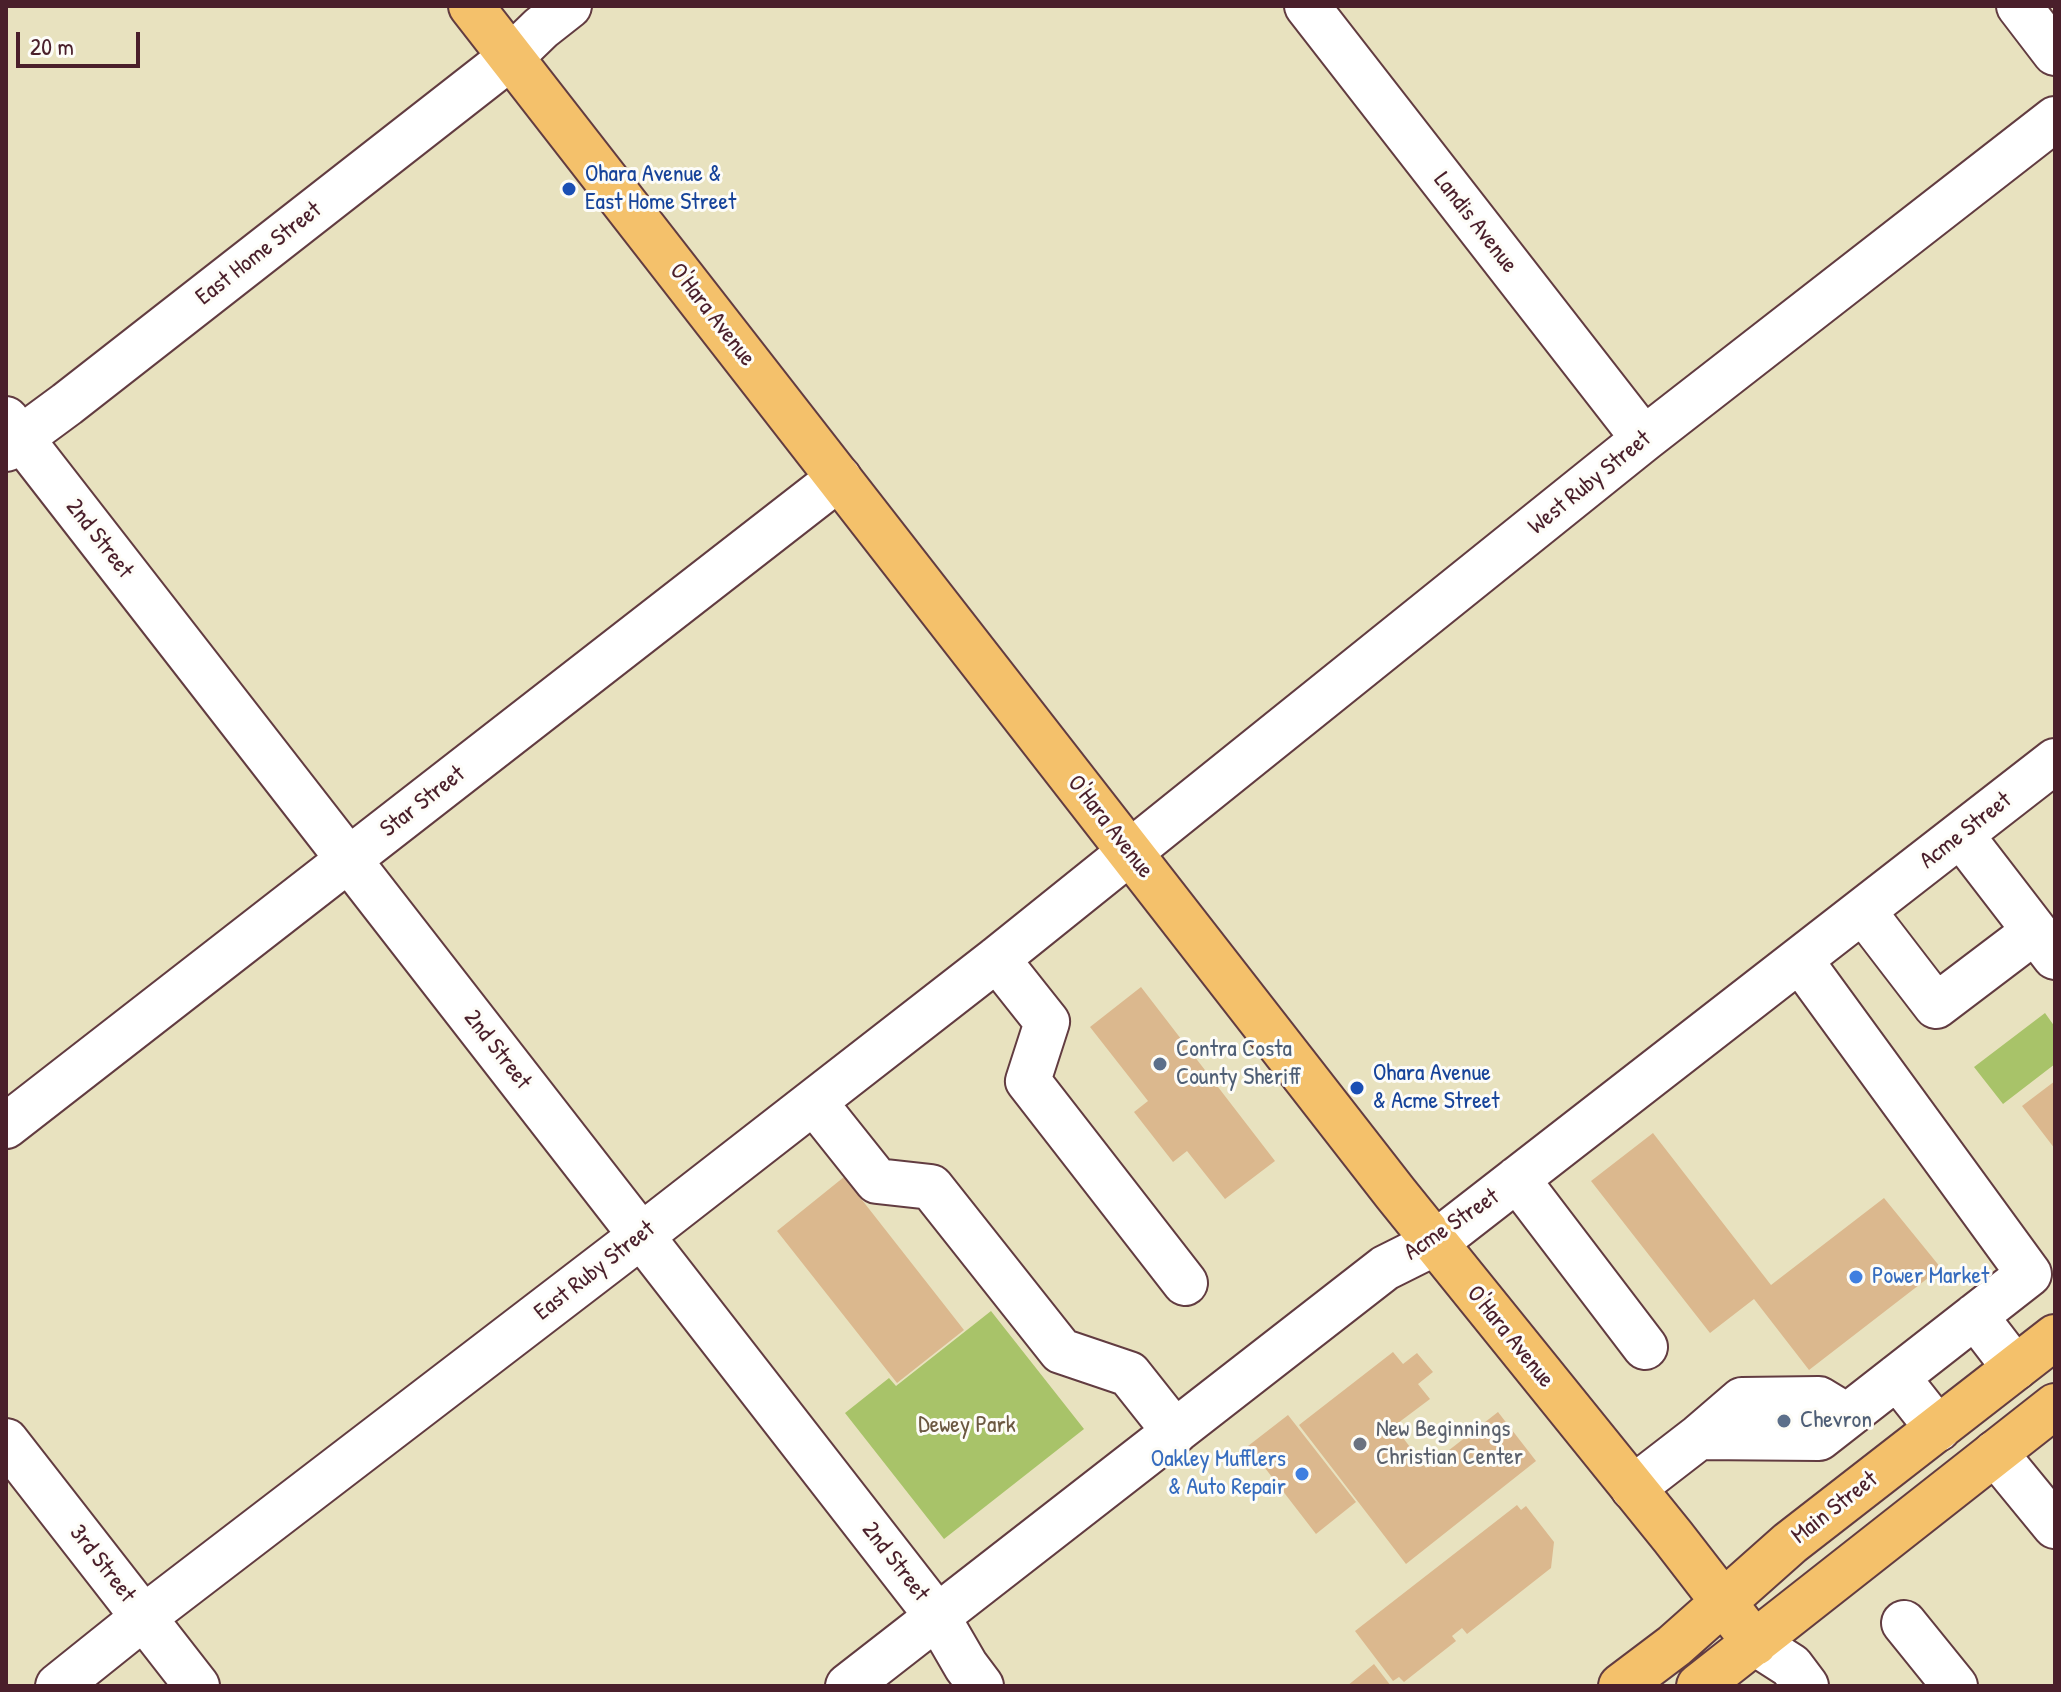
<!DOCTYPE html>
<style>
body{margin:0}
#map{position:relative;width:2061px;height:1692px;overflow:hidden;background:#e8e2bf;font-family:"Patrick Hand",sans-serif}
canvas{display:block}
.frame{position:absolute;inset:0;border:8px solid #4a1f2b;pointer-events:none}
.scale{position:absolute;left:16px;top:32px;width:124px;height:36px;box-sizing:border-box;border:4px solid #4a1f2b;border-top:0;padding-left:10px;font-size:24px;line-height:28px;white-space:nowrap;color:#4a1f2b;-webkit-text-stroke:6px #fdfcf7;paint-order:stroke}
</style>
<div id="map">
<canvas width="2061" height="1692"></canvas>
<div class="frame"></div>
<div class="scale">20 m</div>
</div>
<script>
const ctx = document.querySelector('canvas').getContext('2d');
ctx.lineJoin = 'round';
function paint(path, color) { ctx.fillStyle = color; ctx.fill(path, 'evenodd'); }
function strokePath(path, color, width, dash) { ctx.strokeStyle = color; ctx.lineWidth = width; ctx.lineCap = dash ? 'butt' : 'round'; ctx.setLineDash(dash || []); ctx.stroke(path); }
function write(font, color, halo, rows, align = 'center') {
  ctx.font = font + ' "Patrick Hand",sans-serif'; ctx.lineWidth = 6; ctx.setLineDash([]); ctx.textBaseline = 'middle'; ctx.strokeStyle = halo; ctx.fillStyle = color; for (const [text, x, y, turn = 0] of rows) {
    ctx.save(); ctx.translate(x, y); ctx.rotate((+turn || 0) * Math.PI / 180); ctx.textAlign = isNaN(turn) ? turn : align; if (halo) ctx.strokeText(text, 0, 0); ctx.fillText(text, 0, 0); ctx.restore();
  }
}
paint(new Path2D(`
 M2045,1013l10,14v37l-52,40 -29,-37z
 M991,1311l93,118 -140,110 -99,-126 44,-35 7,8z`), '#a8c369');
paint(new Path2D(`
 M1141,987l134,174 -50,38 -38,-48 -14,11 -39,-50 14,-11 -58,-74z
 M2055,1081v68l-33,-43z
 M1653,1133l118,152 113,-87 57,70 -132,102 -55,-71 -44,34 -119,-152z
 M844,1177l120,153 -67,53 -120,-152z
 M1393,1352l10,12 14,-11 16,19 -15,12 12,15 -36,27 32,42 72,-56 38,49 -130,103 -107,-139z
 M1288,1415l68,87 -40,32 -68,-88z
 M1517,1505l4,5 5,-4 28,36 -3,26 -84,66 -5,-6 -10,8 4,5 -52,41 -5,-5 -6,4 -38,-50z
 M1374,1664l17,22h-44z`), '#dbb88e');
const minor = new Path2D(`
 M1307,6l337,433
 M2019,6l36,47
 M6,419l931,1197 29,50 15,20
 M6,449l61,-45 444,-347 30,-29 28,-22
 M1961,835l94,122
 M1863,911l73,95 99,-75
 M997,959l50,63 -19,59 157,202
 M814,1102l63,79 54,6 130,164 68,23 46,58
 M6,1126l833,-648
 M1517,1179l128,168
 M1975,1316l40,52
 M1897,1377l41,52
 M1699,1437l120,1 210,-164 -229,-314
 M6,1441l191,245
 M1995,1453l60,73
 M1633,1488l66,-51 43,-37 77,-1 28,17
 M1904,1623l51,63
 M1755,1643l36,23 15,20
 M58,1686l86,-69 497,-381 356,-277 647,-520 411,-320
 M848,1686l537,-418 50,-25 620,-482`);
const major = new Path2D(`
 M471,6l925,1188 277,343 82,106
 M1621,1686l53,-40 116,-103 265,-206
 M1699,1686l356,-280`);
strokePath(minor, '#623c41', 48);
strokePath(major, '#623c41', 48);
strokePath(minor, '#fff', 44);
strokePath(major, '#f4c16b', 44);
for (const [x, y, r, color] of [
 [569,189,8,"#1a4fb4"],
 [1160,1064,8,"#5c6f8a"],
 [1357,1088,8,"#1a4fb4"],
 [1856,1277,8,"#3f7fe0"],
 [1784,1421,8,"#5c6f8a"],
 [1360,1444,8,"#6b7280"],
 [1302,1474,8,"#3f7fe0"]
]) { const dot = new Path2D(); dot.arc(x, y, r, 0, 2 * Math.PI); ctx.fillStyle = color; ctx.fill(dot); strokePath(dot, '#fdfcf7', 3); }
write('24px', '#164399', '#fdfcf7', [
 ["Ohara Avenue &",585,175],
 ["East Home Street",585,203],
 ["Ohara Avenue",1373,1074],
 ["& Acme Street",1373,1102]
], 'left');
write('24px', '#4a1f2b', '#fdfcf7', [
 ["Landis Avenue",1475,223,52],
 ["East Home Street",259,254,-38],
 ["O'Hara Avenue",712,315,52],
 ["West Ruby Street",1590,483,-39],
 ["2nd Street",99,539,52],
 ["Star Street",423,802,-38],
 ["O'Hara Avenue",1110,827,52],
 ["Acme Street",1966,831,-38],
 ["2nd Street",497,1050,52],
 ["Acme Street",1452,1225,-34],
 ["East Ruby Street",595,1271,-38],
 ["O'Hara Avenue",1510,1337,51],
 ["Main Street",1835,1508,-38],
 ["2nd Street",895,1562,52],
 ["3rd Street",102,1564,52]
]);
write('24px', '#4e5e75', '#fdfcf7', [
 ["Contra Costa",1176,1050],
 ["County Sheriff",1176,1078],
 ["Chevron",1800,1421]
], 'left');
write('24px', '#366cbe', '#fdfcf7', [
 ["Power Market",1872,1277],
 ["Oakley Mufflers",1286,1460,"right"],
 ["& Auto Repair",1286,1488,"right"]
], 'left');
write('24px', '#6b5841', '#fdfcf7', [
 ["Dewey Park",967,1426]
]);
write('24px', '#5b616d', '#fdfcf7', [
 ["New Beginnings",1376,1430],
 ["Christian Center",1376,1458]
], 'left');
</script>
